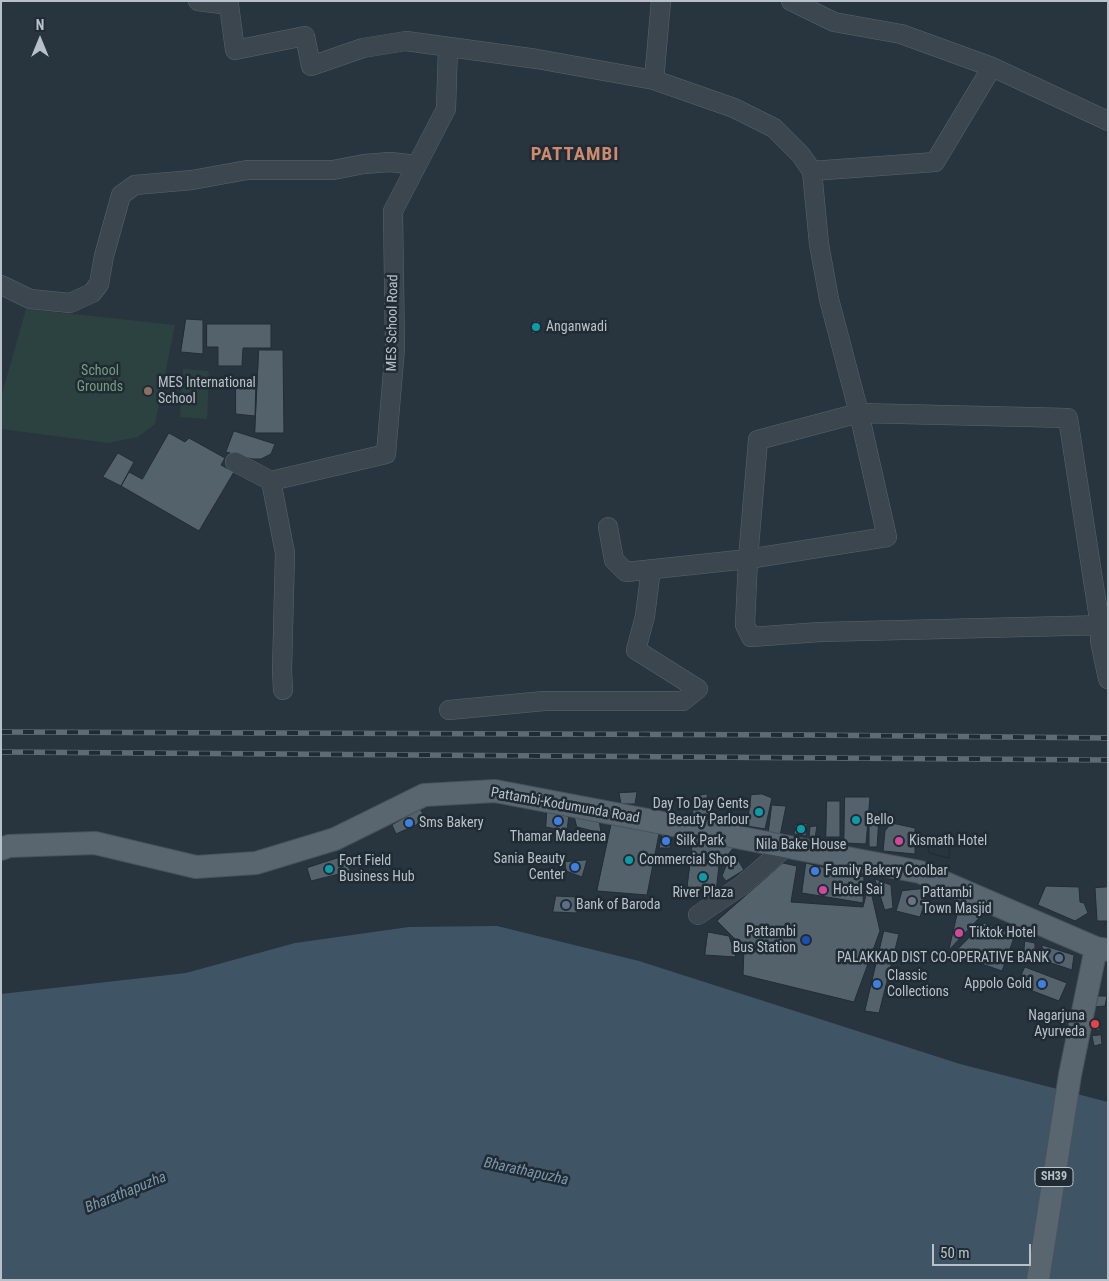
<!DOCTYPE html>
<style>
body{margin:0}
#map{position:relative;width:1109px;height:1281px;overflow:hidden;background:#28353f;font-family:"Roboto Condensed",sans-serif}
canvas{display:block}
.frame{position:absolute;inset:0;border:2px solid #b8c1c9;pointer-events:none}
.north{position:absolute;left:15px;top:15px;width:50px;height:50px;-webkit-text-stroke:4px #202b34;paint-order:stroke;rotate:0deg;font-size:14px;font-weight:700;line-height:20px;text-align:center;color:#b8c1c9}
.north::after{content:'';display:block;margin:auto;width:18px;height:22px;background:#b8c1c9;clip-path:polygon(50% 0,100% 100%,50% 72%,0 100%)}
.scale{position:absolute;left:932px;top:1244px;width:99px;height:22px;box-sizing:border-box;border:2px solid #b8c1c9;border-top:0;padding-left:6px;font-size:15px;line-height:18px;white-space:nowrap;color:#b8c1c9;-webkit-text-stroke:4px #202b34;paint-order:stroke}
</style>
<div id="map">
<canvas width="1109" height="1281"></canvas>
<div class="frame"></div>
<div class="north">N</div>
<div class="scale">50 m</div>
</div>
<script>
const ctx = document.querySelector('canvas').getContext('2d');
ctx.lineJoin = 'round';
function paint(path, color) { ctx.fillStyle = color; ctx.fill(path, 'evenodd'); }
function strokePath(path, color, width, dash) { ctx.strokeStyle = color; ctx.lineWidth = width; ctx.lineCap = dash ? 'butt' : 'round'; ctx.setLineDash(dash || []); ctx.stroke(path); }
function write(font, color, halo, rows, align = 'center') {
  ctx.font = font + ' "Roboto Condensed",sans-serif'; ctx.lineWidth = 5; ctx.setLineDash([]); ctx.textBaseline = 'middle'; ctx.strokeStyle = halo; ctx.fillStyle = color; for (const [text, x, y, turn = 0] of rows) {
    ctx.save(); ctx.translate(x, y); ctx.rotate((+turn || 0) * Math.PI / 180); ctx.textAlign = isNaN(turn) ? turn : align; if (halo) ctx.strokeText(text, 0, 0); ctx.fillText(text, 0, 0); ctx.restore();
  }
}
paint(new Path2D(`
 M26,309l149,16 -20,99 -17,13 -30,6 -107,-14v-32z
 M183,369l26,2 -2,48 -27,-2z`), '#2b4240');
paint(new Path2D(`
 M497,926l142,35 321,103 148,38v178h-1107v-286l185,-21 109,-30 114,-16z`), '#3f5566');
const building = new Path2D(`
 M186,319l17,1v34l-22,-2z
 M534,320l6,1 -1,11 -7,2z
 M207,324h64v24h-28l-1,18h-24v-19h-11z
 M259,350h24l1,83h-29z
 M236,379l20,1 -1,36 -19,-2z
 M234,431l41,13 -4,10 -10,5h-9l-26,-7z
 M169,433l16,9 4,-4 36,20 -4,7 13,7 -35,59 -78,-45 8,-14 13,7z
 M118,453l16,9 -13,24 -18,-9z
 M637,792l-2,12h-14l-2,-11z
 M707,794l2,22 -16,2 -1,-21z
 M762,794l10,4 -7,31 -18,-3 4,-31z
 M845,797h25l-4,47 -22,-1z
 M827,801h13v36h-14z
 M772,805l14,1 -6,30h-12z
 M420,809l7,11 -31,14 -4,-9z
 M547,811l22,3 -2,17 -21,-4z
 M574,815l25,4 2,14 -24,-6z
 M879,819l-2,28h-8v-22z
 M612,821l48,8 -13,66 -50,-4z
 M892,823l23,5v26l-32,-3 2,-20z
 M807,824l-1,12 -12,-2 1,-9z
 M817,826l-2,12h-6l1,-11z
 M672,833l-2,15h-11l3,-14z
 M950,836l-1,22 -20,-5 -3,-15z
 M950,836l-1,22 -20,-5 -3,-15z
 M693,840l43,5 -17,20 -3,28 -29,-3z
 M341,857l10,14 -40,10 -4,-13z
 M587,860l-5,17 -16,-6 -1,-9z
 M738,860l6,10 -18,11 -4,-5 6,-15z
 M783,863l14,3 -6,36 72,5 6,-24 11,48 -26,71 -111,-27 1,-27 -27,-27z
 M806,863l58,14 -1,26 -61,-10z
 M875,879l16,6 2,23 -8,2z
 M1046,886l33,1 1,15 4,1 4,10 -13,8 -37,-16z
 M1108,887v34h-11l-2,-33z
 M930,888l-10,29 -24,-6 6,-20z
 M556,896l22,1 -1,16 -24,-1z
 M959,907l22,9 -32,34z
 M984,923l31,12 -13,36 -49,-17z
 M884,931l15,3 -20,79 -14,-2z
 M708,932l21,4 7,21 -31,-2z
 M1025,941l10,2v16l-11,-6z
 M1042,945l32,10 -2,15 -27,-9z
 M1025,967l42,16 -8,18 -42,-16z
 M1095,996h12l-2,10 -11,1z
 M1094,1018l5,1 1,11 -7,1z
 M1101,1035l1,9 -8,2 -2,-10z`);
paint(building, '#53626b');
strokePath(building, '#222d36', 1);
const minor = new Path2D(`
 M198,1l31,4 6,45 70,-14 6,30 52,-18 43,-7 131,18 117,21
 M661,1l-7,79 80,28 40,20 27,27 11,16 7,73 10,55 30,114 28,124 -139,22 10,-119 101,-27 209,5 32,207v16l8,38
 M791,1l43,21 67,12 91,33 116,54
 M812,171l123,-9 57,-95
 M1,285l29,14 40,4 22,-10 7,-9 5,-28 17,-61 14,-10 57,-5 55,-10h86l31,-6 26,-2 27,3
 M235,462l36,19 115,-27 9,-106 -2,-137 53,-102 2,-62
 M271,481l14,72 -3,117 1,20
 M608,527l6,33 12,12 122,-13 -3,66 6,12 69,-5 288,-7
 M449,710l95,-9h139l15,-12 -62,-39 9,-34 6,-47
 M698,915l43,-29 45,-39`);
const major = new Path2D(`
 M1,849l8,-3 86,-3 101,24 60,-4 79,-24 89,-44 71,-4 425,81 176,76 12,2
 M1038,1280l32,-205 26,-127`);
strokePath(minor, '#59646c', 20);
strokePath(major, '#48525b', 24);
strokePath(minor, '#3c464f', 19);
strokePath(major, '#5a666f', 22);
const rail = new Path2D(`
 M1,732l809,3 298,3
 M1,752l1107,8`);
strokePath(rail, '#5e6b75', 5.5);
strokePath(rail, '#202b34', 4, [11]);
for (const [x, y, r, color] of [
 [536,327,5,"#0f9aa8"],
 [148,391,5,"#8d6e63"],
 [759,812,5,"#0f9aa8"],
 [856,820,5,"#0f9aa8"],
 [558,821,5,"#3f7fe0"],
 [409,823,5,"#3f7fe0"],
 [801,829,5,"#0f9aa8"],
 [666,841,5,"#3f7fe0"],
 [899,841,5,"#d1479c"],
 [629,860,5,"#0f9aa8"],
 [575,867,5,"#3f7fe0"],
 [329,869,5,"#0f9aa8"],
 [815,871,5,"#3f7fe0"],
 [703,877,5,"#0f9aa8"],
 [823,890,5,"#d1479c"],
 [912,901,5,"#6b7280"],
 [566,905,5,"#5c6f8a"],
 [959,933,5,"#d1479c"],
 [806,940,5,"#1a4fb4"],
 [1059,958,5,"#5c6f8a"],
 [877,984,5,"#3f7fe0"],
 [1042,984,5,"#3f7fe0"],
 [1095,1024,5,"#e0444e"]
]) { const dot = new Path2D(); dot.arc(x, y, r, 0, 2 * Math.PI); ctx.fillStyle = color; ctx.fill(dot); strokePath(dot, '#202b34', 2); }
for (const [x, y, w] of [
 [1054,1177,38]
]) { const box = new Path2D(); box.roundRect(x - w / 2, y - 9.5, w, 19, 4); ctx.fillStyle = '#202b34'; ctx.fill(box); strokePath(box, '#b8c1c9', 1); }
write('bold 12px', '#b8c1c9', null, [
 ["SH39",1054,1177]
]);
write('14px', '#b8c1c9', '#202b34', [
 ["MES School Road",393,323,-89],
 ["Pattambi-Kodumunda Road",565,806,10]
]);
write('14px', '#b8c1c9', '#202b34', [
 ["Anganwadi",546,327],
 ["MES International",158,383],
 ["School",158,399],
 ["Day To Day Gents",749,804,"right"],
 ["Beauty Parlour",749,820,"right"],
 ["Bello",866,820],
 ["Sms Bakery",419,823],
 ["Thamar Madeena",558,837,"center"],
 ["Silk Park",676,841],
 ["Kismath Hotel",909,841],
 ["Nila Bake House",801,845,"center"],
 ["Sania Beauty",565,859,"right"],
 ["Center",565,875,"right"],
 ["Commercial Shop",639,860],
 ["Fort Field",339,861],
 ["Business Hub",339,877],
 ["Family Bakery Coolbar",825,871],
 ["Hotel Sai",833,890],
 ["River Plaza",703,893,"center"],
 ["Pattambi",922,893],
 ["Town Masjid",922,909],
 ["Bank of Baroda",576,905],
 ["Pattambi",796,932,"right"],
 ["Bus Station",796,948,"right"],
 ["Tiktok Hotel",969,933],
 ["PALAKKAD DIST CO-OPERATIVE BANK",1049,958,"right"],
 ["Classic",887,976],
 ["Collections",887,992],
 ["Appolo Gold",1032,984,"right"],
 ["Nagarjuna",1085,1016,"right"],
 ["Ayurveda",1085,1032,"right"]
], 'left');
write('14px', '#789d7c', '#202b34', [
 ["School",100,371],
 ["Grounds",100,387]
]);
write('italic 15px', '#7b96aa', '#202b34', [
 ["Bharathapuzha",526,1172,12],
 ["Bharathapuzha",126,1193,-22]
]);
ctx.letterSpacing = '1px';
write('bold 19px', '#cd8a6f', '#202b34', [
 ["PATTAMBI",575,155]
]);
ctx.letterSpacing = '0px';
</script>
